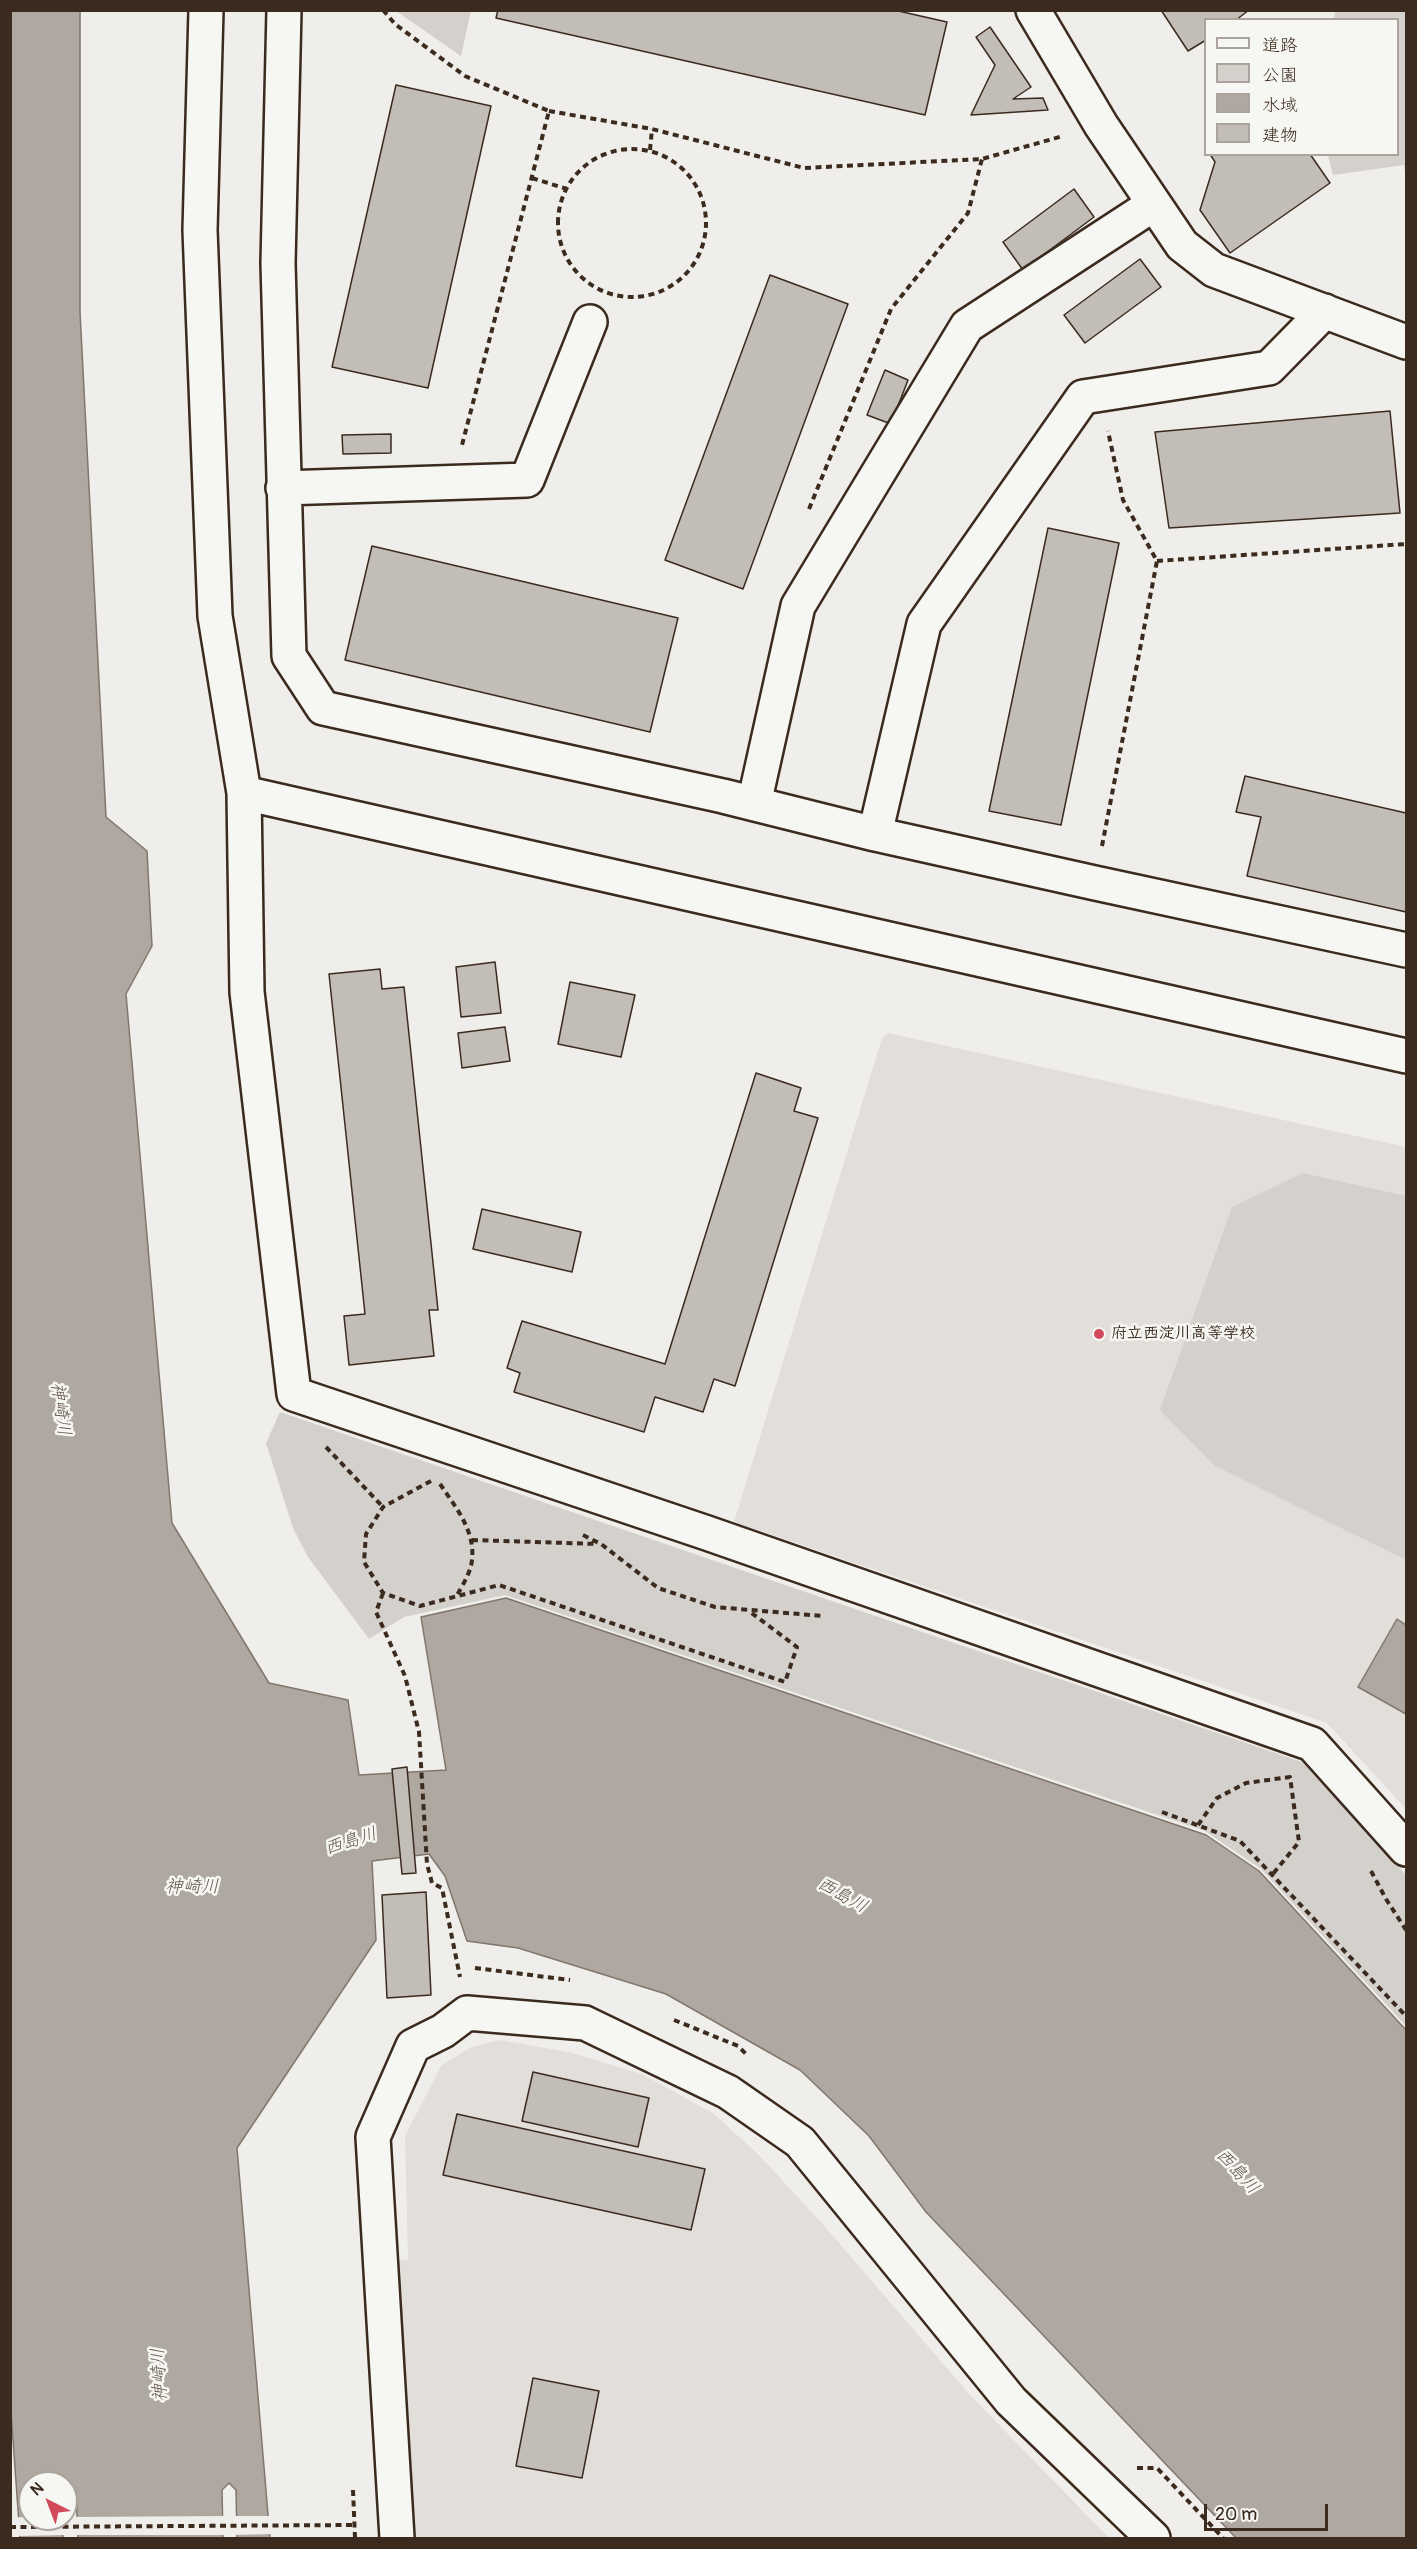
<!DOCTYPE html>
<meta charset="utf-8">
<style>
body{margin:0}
#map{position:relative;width:1417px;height:2549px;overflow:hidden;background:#efeeea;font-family:Pangolin,"Klee One",sans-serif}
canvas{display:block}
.frame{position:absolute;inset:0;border:12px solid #3b2a1e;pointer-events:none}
.legend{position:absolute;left:1204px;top:18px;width:195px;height:138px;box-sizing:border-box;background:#f6f6f2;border:2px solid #aba49d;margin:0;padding:8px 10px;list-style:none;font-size:18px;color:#3b2a1e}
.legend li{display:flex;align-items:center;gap:12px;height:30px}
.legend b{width:30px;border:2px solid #aba49d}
.north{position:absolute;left:18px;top:2471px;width:60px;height:60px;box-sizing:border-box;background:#f6f6f2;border:2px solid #aba49d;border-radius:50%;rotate:318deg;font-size:16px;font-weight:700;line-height:24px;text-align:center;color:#3b2a1e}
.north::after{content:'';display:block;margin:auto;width:21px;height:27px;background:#d1495b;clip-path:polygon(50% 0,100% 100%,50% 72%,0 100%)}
.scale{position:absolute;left:1204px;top:2504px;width:124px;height:27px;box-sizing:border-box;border:3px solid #3b2a1e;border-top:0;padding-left:8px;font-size:18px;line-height:21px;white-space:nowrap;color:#3b2a1e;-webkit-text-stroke:4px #f6f6f2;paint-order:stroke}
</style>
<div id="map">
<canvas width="1417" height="2549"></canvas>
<div class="frame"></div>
<ul class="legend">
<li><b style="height:8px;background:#f6f6f2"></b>道路</li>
<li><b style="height:16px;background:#d4d1cc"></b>公園</li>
<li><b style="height:16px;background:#afa8a1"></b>水域</li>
<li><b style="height:16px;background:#c2bdb7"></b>建物</li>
</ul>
<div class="north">N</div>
<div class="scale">20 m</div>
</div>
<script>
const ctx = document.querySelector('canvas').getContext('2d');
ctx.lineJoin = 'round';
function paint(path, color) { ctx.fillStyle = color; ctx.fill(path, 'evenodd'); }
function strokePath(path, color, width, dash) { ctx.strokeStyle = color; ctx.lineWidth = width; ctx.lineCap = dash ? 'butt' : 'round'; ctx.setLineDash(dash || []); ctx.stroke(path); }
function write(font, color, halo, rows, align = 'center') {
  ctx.font = font + ' Pangolin,"Klee One",sans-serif'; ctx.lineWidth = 5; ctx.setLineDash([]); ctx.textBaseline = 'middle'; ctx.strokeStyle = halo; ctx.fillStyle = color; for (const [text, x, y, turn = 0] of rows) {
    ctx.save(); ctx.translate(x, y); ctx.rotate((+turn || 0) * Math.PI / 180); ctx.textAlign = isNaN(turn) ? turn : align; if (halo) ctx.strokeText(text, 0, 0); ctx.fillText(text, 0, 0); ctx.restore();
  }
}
paint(new Path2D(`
 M888,1033l518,114v662l-79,-86 -593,-201 148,-484z
 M501,2040l71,13 70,21 72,40 45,41 68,74 142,165 140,144h-694l-24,-277 17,-1 -3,-124 36,-70 30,-19z`), '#e2dfdb');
paint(new Path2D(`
 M396,11h75l-10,45 -62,-43z
 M1335,11h71v170l-2,-16 -71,10 -5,-20 70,-1v-134l-64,-1z
 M1303,1173l103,23v364l-191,-94 -55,-56 72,-203z
 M280,1412l1022,350 104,113v151l-145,-157 -56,-38 -700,-236 -101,22 -35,22 -61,-82 -15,-29 -27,-85z`), '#d4d1cc');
const water = new Path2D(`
 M10,11h70v301l26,505 41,34 5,95 -26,48 46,529 97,160 79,17 11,75 87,-5 -25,-153 85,-19 700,237 53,36 147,159v508h-170l-310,-326 -57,-76 -69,-66 -134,-76 -148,-46 -51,-7 -22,-65 -16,-22 -57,7 4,79 -139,208 33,390h-33l-1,-48 -7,-7 -7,7 1,48h-145l-2,-46 -6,-7 -4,4v-6h-36v36h33v19h-43l-10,-140z
 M1397,1619l9,6v89l-48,-27z`);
paint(water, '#afa8a1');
strokePath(water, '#81766d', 1.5);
paint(new Path2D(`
 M225,2516l1,19h-151l-1,-18z
 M234,2516h37l2,18 -39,1z
 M15,2517l51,2v16l-49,1z`), '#efeeea');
const building = new Path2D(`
 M498,10h396l53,12 -22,93 -429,-97z
 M1161,10h88l-13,10h-30v20l-18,11z
 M990,27l41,60 -18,12 30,-1 5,12 -77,5 24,-50 -19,-28z
 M396,85l95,21 -63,282 -96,-21z
 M1210,154h100l20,29 -100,70 -30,-43 15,-48z
 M1074,189l20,28 -71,53 -20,-28z
 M1140,259l21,28 -76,56 -21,-28z
 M770,275l78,29 -105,285 -78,-29z
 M885,370l23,10 -17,44 -24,-9z
 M1390,411l10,102 -231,15 -14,-96z
 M391,434v19l-48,1 -1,-19z
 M1048,528l71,15 -58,282 -72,-14z
 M372,546l306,72 -28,114 -305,-72z
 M1245,776l161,37v99l-159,-36 14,-59 -25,-5z
 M495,962l6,51 -40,4 -5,-50z
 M380,969l2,20 22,-2 34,323h-9l5,46 -85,9 -5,-49 21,-2 -36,-340z
 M570,982l65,13 -14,62 -63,-13z
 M505,1027l5,34 -48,7 -4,-35z
 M756,1073l45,15 -7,23 24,7 -83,268 -21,-7 -11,33 -48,-15 -11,35 -130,-40 6,-19 -13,-5 15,-47 143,43z
 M482,1209l99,23 -9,40 -99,-23z
 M407,1767l9,106 -14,1 -10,-105z
 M426,1892l5,103 -44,3 -5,-103z
 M533,2072l116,26 -11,49 -116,-26z
 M457,2114l248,55 -14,61 -248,-55z
 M533,2378l66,13 -17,87 -66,-12z`);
paint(building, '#c2bdb7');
strokePath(building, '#3b2a1e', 1.5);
const minor = new Path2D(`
 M206,10l-6,220 15,386 29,177
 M284,10l-6,253 11,393 34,52 400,88 152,38 220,49 311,67
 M1033,10l68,115 81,120 32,25 192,72
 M283,488l244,-8 63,-158
 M754,804l44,-198 169,-280 187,-122
 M875,834l49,-210 159,-227 186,-29 56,-57
 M1406,1056l-1162,-263 3,199 47,402 413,139 605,211 94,105
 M397,2538l-24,-401 40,-91 30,-15 24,-18 118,10 143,69 72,50 211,259 142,137`);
strokePath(minor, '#3b2a1e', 38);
strokePath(new Path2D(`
 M383,10l12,14 70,52 84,35 -87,334
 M549,111l103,18 152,39 178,-9 81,-23
 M558 223a74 74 0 1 1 148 0a74 74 0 1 1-148 0Z
 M650,150l2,-21
 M532,178l35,11
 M809,509l82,-200 77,-96 14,-54
 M1157,561l249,-17
 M1102,846l55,-285 -34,-61 -15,-69
 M326,1447l57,60
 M431,1481l-48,26 -17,27 -2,28 19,31 37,13 79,-21 286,97 12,-35 -48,-36
 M440,1484c17,25 38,50 31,82 -3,11 -10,22 -15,31
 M583,1535l18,9 57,44 57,19 107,9
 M472,1540l126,4
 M383,1593l-7,19 29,64 14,56 8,132 5,19 10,5 18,89
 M1162,1812l78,29 166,175
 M1198,1825l19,-27 29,-15 44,-6 9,65 -27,33
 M1371,1871l15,28 20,31
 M475,1968l95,12
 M674,2020l64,26 10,10
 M1137,2468h20l66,70
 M353,2490l2,48
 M10,2527l344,-2`), '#3b2a1e', 4, [6, 4.5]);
strokePath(minor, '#f6f6f2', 33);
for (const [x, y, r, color] of [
 [1099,1334,6,"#d1495b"]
]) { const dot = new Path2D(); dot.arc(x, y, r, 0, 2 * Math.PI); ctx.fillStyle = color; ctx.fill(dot); strokePath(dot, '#f6f6f2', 2); }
write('bold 16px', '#3b2a1e', '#f6f6f2', [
 ["府立西淀川高等学校",1111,1334]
], 'left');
write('italic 18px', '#64564c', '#f6f6f2', [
 ["神崎川",60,1409,82],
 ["西島川",351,1842,-18],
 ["神崎川",192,1887],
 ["西島川",842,1896,29],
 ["西島川",1237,2172,47],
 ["神崎川",160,2375,-93]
]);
</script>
